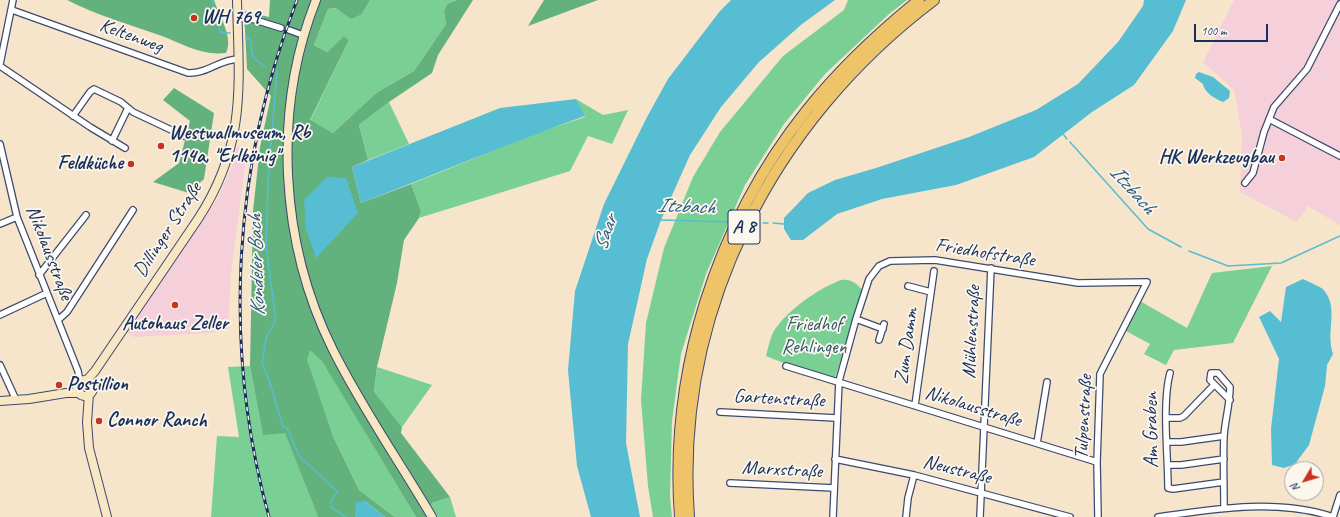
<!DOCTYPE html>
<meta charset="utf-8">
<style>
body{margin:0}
#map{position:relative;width:1340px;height:517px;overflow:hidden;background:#f6e4cb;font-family:Caveat,sans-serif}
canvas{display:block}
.north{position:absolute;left:1284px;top:461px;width:40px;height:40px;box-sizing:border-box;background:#fbf7ec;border:1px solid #a1a7b3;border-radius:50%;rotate:232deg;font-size:11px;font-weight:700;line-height:16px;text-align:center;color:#1b2f5e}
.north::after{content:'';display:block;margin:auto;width:14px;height:18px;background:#c8321e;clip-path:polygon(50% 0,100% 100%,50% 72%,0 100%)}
.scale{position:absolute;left:1194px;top:24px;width:74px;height:18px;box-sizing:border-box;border:2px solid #1b2f5e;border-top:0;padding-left:5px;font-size:12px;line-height:14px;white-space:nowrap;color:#1b2f5e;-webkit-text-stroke:3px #fbf7ec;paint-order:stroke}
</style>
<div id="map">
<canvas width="1340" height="517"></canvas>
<div class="north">N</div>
<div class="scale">100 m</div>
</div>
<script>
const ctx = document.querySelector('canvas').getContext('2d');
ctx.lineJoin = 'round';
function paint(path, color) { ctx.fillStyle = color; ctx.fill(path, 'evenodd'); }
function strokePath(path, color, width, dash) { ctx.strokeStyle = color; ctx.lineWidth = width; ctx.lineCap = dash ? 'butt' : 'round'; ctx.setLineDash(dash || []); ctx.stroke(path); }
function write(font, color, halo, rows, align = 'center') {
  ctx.font = font + ' Caveat,sans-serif'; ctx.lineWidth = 3.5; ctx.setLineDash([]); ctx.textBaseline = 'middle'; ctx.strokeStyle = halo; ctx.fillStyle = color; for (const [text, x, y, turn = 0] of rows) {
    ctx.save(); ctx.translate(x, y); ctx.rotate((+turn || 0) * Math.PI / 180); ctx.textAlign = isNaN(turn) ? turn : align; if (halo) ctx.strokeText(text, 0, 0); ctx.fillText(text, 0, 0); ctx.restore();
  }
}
paint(new Path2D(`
 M1234,0h106v225l-32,-19 -11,16 -57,-30 2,-58 -8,-44 -31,-28z
 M237,146l10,5 -16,122 -3,56 -17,4 -77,4 -9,-6 92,-131 16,-36z`), '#f5cfda');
paint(new Path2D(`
 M370,0h87l-10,4 -3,7 2,13 -32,47 -38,22 -43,40 -23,-12 39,-81 -5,-4 -17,16 -13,-7 14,-36 8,-1 26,6z
 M848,0h59l-18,14 -64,60 -41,50 -39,61 -39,89 -25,80 -9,67 -2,75 2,21h-19l-5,-31 -7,-86 5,-77 18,-75 29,-71 27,-45 63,-76 61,-46z
 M576,99l27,16 25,-5 -16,34 -24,-8 -18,35 -151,47 2,-7 -10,-27 126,-51 48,-16z
 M389,102l20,42 -41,16 -9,-35z
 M1272,266l-39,77 -59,7 -8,15 -22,-11 6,-10 -24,-13 14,-30 47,27 25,-55z
 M841,280c11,-1 15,3 22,11l-28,87 -49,-14 -20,-8c2,-8 4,-18 8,-25 12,-20 45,-43 67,-51z
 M310,349l12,11 94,157h-21l-36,-27 -26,-54 -27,-76z
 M250,366l13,68 22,-2 33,85h-107l6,-81 22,1 -11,-70z
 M377,367l55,18 -30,42 -28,-34z
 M450,497l6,20h-29l5,-14z`), '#7ad094');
paint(new Path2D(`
 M67,0h147c5,16 20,38 12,53 -26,3 -44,-10 -67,-18 -31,-11 -63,-20 -92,-35z
 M270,0h100l-8,14 -11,5 -15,-11 -8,1 -14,36 13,7 17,-16 5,4 -39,80 23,13 43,-40 38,-22 32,-47 -2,-13 3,-7 10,-4h16l-35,55 -6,18 -43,29 -30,23 9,35 -16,7 9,36 50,-19 10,27 -2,7 -15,22 -7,43 -20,84 -3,25 28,35 -1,6 49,64 -18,6 -5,14h-11l-94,-156 -12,-11 -3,10 26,76 26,54 36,27h-10l-20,-16 -10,16h-37l-33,-84 -22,2 -13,-69 3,-155 7,-64 11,-51 -24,-27 -3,-58 25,6z
 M544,0h54l-70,26z
 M174,88l40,25 -10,66 -15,14 -36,-11 26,-19 11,-42 -27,-21z`), '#63b27e');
paint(new Path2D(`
 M731,0h104l-33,24 -43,38 -38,45 -31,48 -29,65 -14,39 -19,85 -2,99 14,74h-49l-14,-51 -9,-96 7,-79 29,-87 43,-87 21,-38 52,-68z
 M1144,0h42l-13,31 -39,54 -42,27 -58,45 -78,28 -74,14 -45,15 -34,26h-12l-7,-11v-11l24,-25 27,-13 41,-12 93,-31 67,-27 42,-26 40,-42 25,-36z
 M1199,72l14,5 17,14 -1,7 -6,4c-8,-3 -19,-10 -20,-18l-8,-6 1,-4z
 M576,99l9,17c-75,27 -149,58 -224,87l-9,-36 148,-59z
 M327,177l19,1 12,35 -42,45 -10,-29 -2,-29z
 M1303,279c6,3 14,6 20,10 17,20 2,41 10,65l-6,11 -2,21 -16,59 -14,19 -11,4 -12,-3 -1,-36 8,-70 -20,-42 11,-6 11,11 5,-35z
 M365,501l20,16h-30l1,-15z`), '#56bdd3');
strokePath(new Path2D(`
 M212,0l8,32 10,1
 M246,36l5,5c0,16 1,17 14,26
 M277,71l-9,112 -2,64 10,73 -10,18 -4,25 7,17 14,47 4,1 12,28 38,35 -7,13 2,4 14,9
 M1063,134l4,5
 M1070,142l78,87 33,18
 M661,220l72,2
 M752,223h6
 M763,223h5
 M773,223l11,1
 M1189,251l39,15 53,-3 59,-27`), '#56bdd3', 1.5);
const street = new Path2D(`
 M12,10l176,63c19,1 32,-14 51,-14
 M238,18l14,1 29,9
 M289,30l11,4
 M0,64l13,-64
 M0,66l90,61 35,21
 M73,116l17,-24 4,-3 27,13 12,10 51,24
 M1269,119l71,37
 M112,141l16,-33
 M0,144l17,73 61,154 2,11
 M1245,183l8,-10 11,-41 10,-25 33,-38 33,-65
 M0,224l17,-7
 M39,275l47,-60
 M908,286l23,6
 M0,315l47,-22
 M856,319l27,10
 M58,320l9,-8 66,-102
 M879,340l5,-16
 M0,365l16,35
 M786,366l311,96
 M1170,373c-8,29 -2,83 -2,115l5,1 51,-7
 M915,405l19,-134
 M720,412l116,6
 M1167,418h13l4,-2 30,-31
 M1167,442h14l43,-6
 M1037,443l10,-61
 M835,459l79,16 156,42
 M1168,465h13l43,-6
 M730,483l104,5
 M1224,508c0,-24 -1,-48 0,-72 1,-16 6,-32 6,-49l-12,-14h-7l-1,7 20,20
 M833,517l6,-136 17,-62 13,-40 10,-13 11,-5 45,-1 143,23 69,-1 -47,92 -3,88 1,55
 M906,517l2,-19 6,-23
 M980,517l11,-249
 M1158,517c55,-8 120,-19 175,0
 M1333,517l7,-22`);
const secondary = new Path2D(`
 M316,0c-44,111 -36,244 17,350 29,58 66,111 99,167
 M87,380l8,-9 103,-152c49,-75 41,-134 39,-219
 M77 388a8 8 0 1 1 16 0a8 8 0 1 1-16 0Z
 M89,394l-2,28 2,26 18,69
 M0,401l29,-2 37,-6h14`);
const highway = new Path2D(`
 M680,517c-11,-145 36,-293 127,-407 33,-41 71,-77 112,-110
 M689,517c-15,-205 83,-395 245,-517`);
strokePath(street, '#3c4a6e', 8);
strokePath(secondary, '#3c4a6e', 10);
strokePath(highway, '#3c4a6e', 12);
strokePath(street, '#fff', 5.5);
strokePath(secondary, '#f9e7c3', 8);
strokePath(highway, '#efc469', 10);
const rail = new Path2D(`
 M269,517c-47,-171 -36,-352 28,-517`);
strokePath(rail, '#1b2f5e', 3);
strokePath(rail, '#fbf7ec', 1.5, [4.5]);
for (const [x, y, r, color] of [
 [194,18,4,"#c8321e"],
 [161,146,4,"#c8321e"],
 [1282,158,4,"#c8321e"],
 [131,164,4,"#c8321e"],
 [175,305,4,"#c8321e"],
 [59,385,4,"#c8321e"],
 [99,421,4,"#c8321e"]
]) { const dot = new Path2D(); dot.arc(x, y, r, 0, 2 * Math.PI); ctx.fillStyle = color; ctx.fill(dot); strokePath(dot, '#fbf7ec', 1.5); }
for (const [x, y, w] of [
 [744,227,32]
]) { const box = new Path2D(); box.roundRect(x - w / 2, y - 17, w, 34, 3); ctx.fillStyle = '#fbf7ec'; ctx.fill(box); strokePath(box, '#1b2f5e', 1); }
write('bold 19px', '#1b2f5e', null, [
 ["A 8",744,227]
]);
write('bold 20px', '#1b2f5e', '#fbf7ec', [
 ["WH 769",202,18],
 ["Westwallmuseum, Rb",169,134],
 ["114a, \"Erlkönig\"",169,157],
 ["HK Werkzeugbau",1274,158,"right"],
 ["Feldküche",123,164,"right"],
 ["Autohaus Zeller",175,324,"center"],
 ["Postillion",67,385],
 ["Connor Ranch",107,421]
], 'left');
write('20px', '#1b2f5e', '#fbf7ec', [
 ["Keltenweg",131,36,20],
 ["Dillinger Straße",168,230,-57],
 ["Nikolausstraße",49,253,69],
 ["Friedhofstraße",985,253,9],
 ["Mühlenstraße",972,332,-87],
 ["Zum Damm",907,346,-82],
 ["Gartenstraße",779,399,3],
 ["Nikolausstraße",973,407,17],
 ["Tulpenstraße",1084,417,-87],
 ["Am Graben",1152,430,-90],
 ["Marxstraße",782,470,3],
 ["Neustraße",957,470,14]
]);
write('20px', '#33576c', '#fbf7ec', [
 ["Friedhof",814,325],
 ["Rehlingen",814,348]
]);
write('italic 21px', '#2d5a81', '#fbf7ec', [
 ["Itzbach",1132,190,48],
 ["Itzbach",686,207,2],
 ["Saar",606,233,-70],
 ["Kondeler Bach",257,265,-92]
]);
</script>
